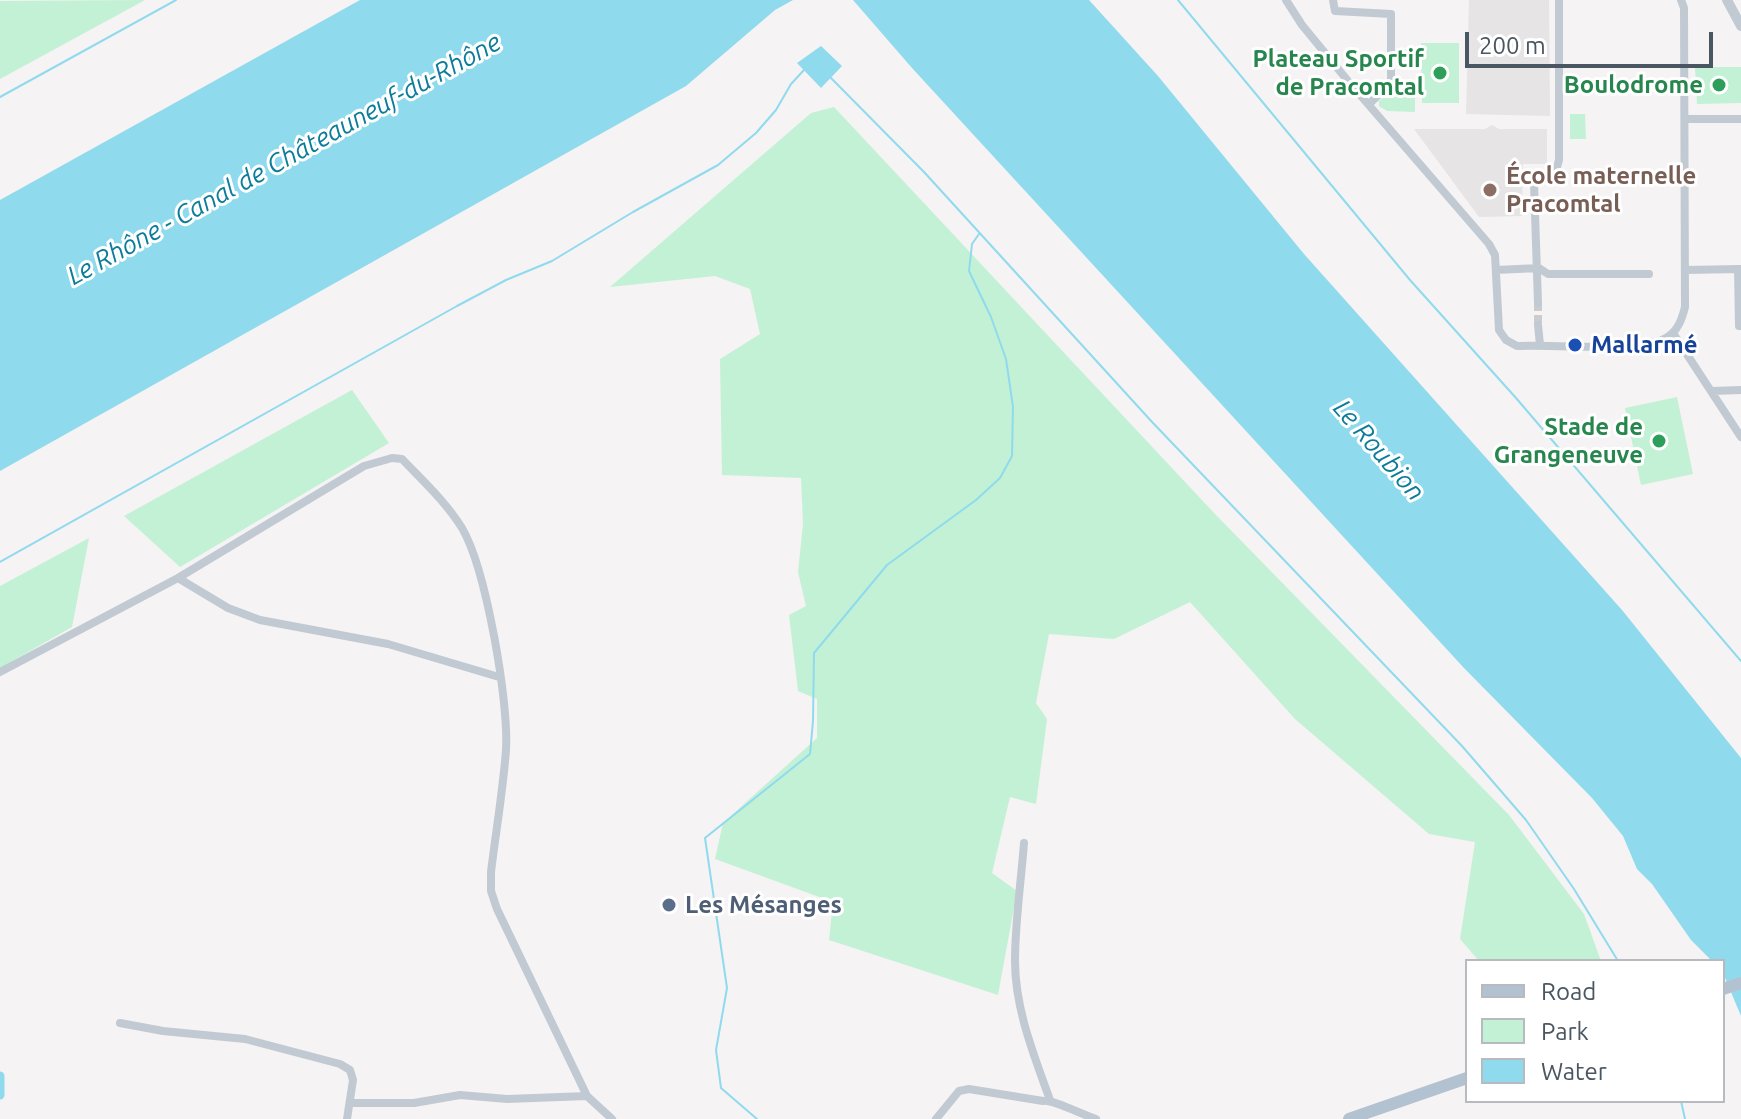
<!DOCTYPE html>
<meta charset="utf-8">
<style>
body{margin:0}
#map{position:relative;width:1741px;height:1119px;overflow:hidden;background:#f5f3f3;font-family:Ubuntu,sans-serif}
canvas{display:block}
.legend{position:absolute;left:1465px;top:959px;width:260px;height:144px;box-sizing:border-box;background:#fff;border:2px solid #b7bbc0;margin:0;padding:10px 14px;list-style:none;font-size:24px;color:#4a5661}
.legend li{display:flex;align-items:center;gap:16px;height:40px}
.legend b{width:40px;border:2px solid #b7bbc0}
.scale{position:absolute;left:1465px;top:32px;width:248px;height:36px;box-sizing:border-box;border:4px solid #4a5661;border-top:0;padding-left:10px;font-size:24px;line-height:28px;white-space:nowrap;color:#4a5661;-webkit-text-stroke:6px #fff;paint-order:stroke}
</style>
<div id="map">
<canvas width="1741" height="1119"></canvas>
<ul class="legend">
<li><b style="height:10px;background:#b3c2d1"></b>Road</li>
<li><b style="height:22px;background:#c3f1d5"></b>Park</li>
<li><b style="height:22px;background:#90daee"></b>Water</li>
</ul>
<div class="scale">200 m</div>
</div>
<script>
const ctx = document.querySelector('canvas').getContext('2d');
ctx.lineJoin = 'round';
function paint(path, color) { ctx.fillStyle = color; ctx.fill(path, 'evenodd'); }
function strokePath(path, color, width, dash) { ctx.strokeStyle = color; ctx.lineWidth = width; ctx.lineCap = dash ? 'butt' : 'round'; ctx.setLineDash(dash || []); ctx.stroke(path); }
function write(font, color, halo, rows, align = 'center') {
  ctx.font = font + ' Ubuntu,sans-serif'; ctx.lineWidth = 6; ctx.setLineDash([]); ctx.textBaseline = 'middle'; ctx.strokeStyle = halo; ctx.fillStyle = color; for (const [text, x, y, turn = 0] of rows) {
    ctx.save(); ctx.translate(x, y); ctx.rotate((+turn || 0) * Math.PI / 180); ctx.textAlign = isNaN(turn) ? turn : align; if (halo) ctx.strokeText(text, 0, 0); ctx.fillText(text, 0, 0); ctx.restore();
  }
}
paint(new Path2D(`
 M1469,0h80l1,116 -84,-2z
 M1492,125l7,4h48v35h-24l-1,52 -43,1 -65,-88h71z`), '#e6e4e5');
paint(new Path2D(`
 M145,0l-145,79v-78z
 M1421,43h38v60h-37z
 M1695,67h46v36l-44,1z
 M1394,88l21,1v23l-28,-1 -8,-5v-5z
 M834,107l381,407 294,301 75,99 17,47h-122l-19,-22 15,-97 -46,-8 -134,-115 -105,-117 -76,37 -65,-5 -13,69 11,16 -11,85 -26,-7 -18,76 25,18 -19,104 -169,-55 4,-38 -118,-43 8,-36 94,-85v-39l-19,-8 -9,-76 17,-9 -8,-34 5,-48 -2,-46 -79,-3 -2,-116 40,-25 -10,-45 -35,-13 -105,11 201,-174z
 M1570,114h15l1,25h-16z
 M352,390l37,53 -209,124 -56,-51z
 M1677,397l16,77 -52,11 -16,-77z
 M89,538l-17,89 -72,41v-82z`), '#c3f1d5');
paint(new Path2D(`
 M360,0h433l-18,10 -89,76 -686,385v-271z
 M853,0h236l69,76 146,178 318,356 119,148v258l-18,-43v-12h-11l-21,-21 -39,-56 -15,-15 -14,-33 -31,-38 -128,-130 -552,-600z
 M821,46l21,20 -21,22 -24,-25z`), '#90daee');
strokePath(new Path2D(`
 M1178,0l232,280 106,118 225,263
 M830,77l94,95 229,251 309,323 64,74 48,69 44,72
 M0,97l176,-97
 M0,562l457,-256 49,-26 46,-19 81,-49 85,-47 38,-32 20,-23 15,-26 13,-14
 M1681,1101l4,18
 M757,1119l-36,-31 -5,-38 11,-62 -22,-150 105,-84 3,-33 1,-68 73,-88 89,-65 24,-22 12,-22 1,-49 -7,-48 -15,-42 -22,-46 3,-27 7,-10`), '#90daee', 2);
strokePath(new Path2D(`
 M0,1076v19`), '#90daee', 9);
strokePath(new Path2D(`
 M1538,303v22`), '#caccce', 8, [8, 4]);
strokePath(new Path2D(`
 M1286,0l16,25 46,56 141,163 6,11 4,75 7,10 11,6c33,-2 125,7 149,-8 12,-7 16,-19 19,-31l-1,-299 -3,-8
 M1333,0l2,11 56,3v69l-22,21
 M1685,119h56
 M1738,269l1,57h2
 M1496,270l43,-2 9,6h101
 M1685,270l55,-1
 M1538,303l-4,-119 2,-7 20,-6 3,-11v-160
 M1538,325l2,20
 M1673,333l68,104
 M1712,391l29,-1
 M178,578l186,-112 28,-8 10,1c21,22 44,43 60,69 24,41 47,174 44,222 -3,40 -10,81 -15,122v19l6,18 90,187 25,23
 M0,672l178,-94 50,30 32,12 128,24 111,33
 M1024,843c-3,39 -9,79 -9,118 0,48 19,94 35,139
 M120,1023l43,8 82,8 95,25 10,6 3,10 -6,39
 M350,1103h64l46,-8 47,4 80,-3
 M936,1119l23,-28 10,-2 74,12c9,-2 40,14 53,18`), '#c1cad2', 8);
strokePath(new Path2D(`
 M1727,0l14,26`), '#c1cad2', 10);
strokePath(new Path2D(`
 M1723,989l18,-6
 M1349,1119l118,-41`), '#b3c2d1', 12);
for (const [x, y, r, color] of [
 [1440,73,8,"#2e9e5b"],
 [1719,85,8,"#2e9e5b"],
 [1490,190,8,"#8d6e63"],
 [1575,345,8,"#1a4fb4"],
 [1659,441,8,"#2e9e5b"],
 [669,905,8,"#5c6f8a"]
]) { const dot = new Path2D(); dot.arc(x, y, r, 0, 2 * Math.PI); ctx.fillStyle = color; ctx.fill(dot); strokePath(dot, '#fff', 3); }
write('bold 24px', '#27864d', '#fff', [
 ["Plateau Sportif",1424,59],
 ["de Pracomtal",1424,87],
 ["Boulodrome",1703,85],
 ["Stade de",1643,427],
 ["Grangeneuve",1643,455]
], 'right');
write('bold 24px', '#785e54', '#fff', [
 ["École maternelle",1506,176],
 ["Pracomtal",1506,204]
], 'left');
write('bold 24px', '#164399', '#fff', [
 ["Mallarmé",1591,345]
], 'left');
write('bold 24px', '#4e5e75', '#fff', [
 ["Les Mésanges",685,905]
], 'left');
write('italic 26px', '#0c7c9b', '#fff', [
 ["Le Rhône - Canal de Châteauneuf-du-Rhône",284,159,-29],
 ["Le Roubion",1379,450,49]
]);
</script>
